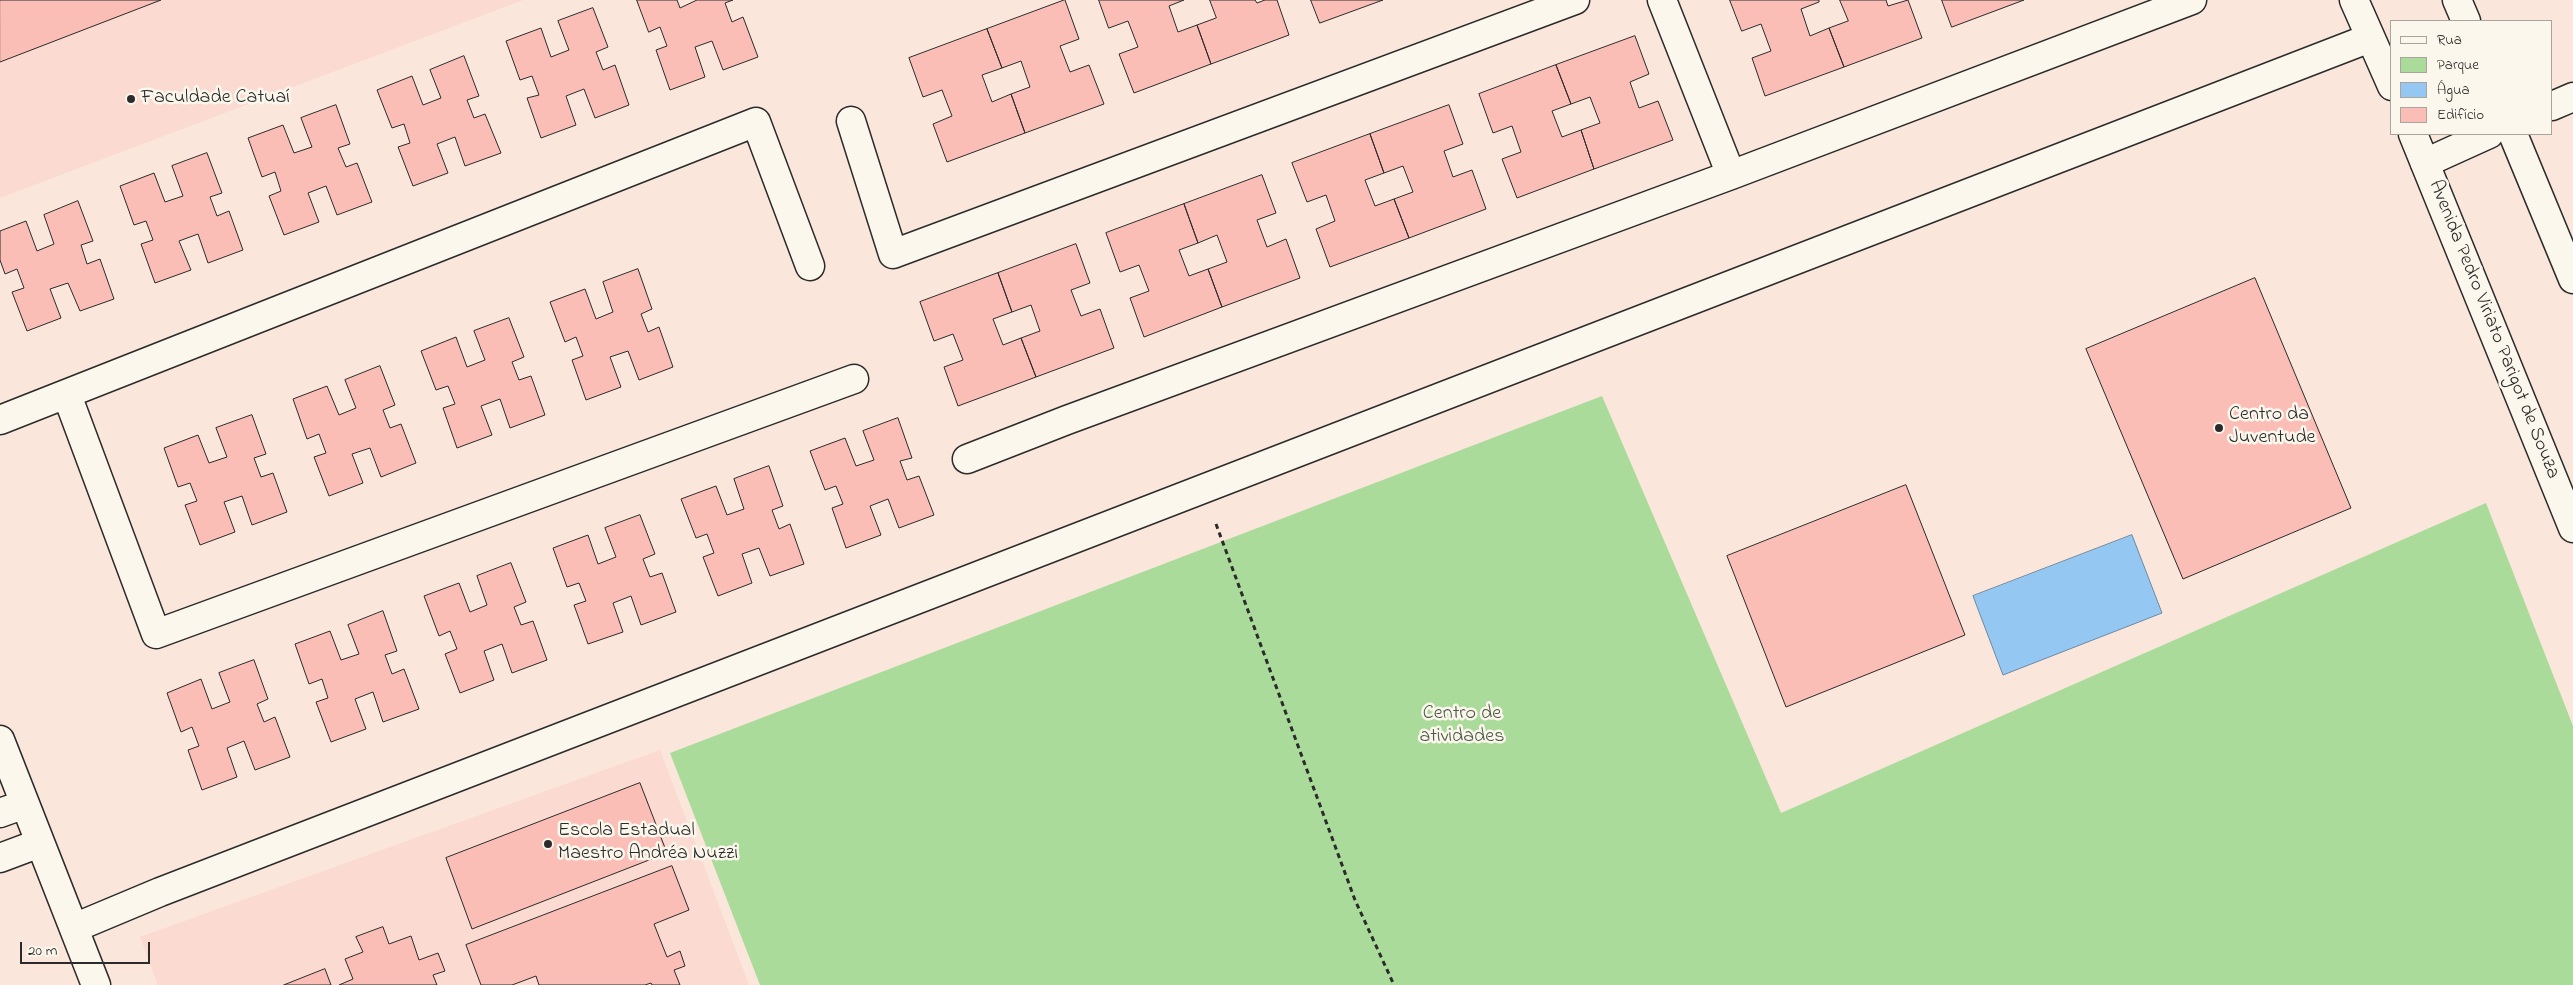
<!DOCTYPE html>
<meta charset="utf-8">
<style>
body{margin:0}
#map{position:relative;width:2573px;height:985px;overflow:hidden;background:#fbe6dc;font-family:"Indie Flower",sans-serif}
canvas{display:block}
.legend{position:absolute;left:2390px;top:20px;width:162px;height:115px;box-sizing:border-box;background:#fbf7ec;border:1px solid #a8a59f;margin:0;padding:6px 9px;list-style:none;font-size:15px;color:#2b2b2b}
.legend li{display:flex;align-items:center;gap:10px;height:25px}
.legend b{width:25px;border:1px solid #a8a59f}
.scale{position:absolute;left:20px;top:942px;width:130px;height:22px;box-sizing:border-box;border:2px solid #2b2b2b;border-top:0;padding-left:6px;font-size:15px;line-height:18px;white-space:nowrap;color:#2b2b2b;-webkit-text-stroke:4px #fbf7ec;paint-order:stroke}
</style>
<div id="map">
<canvas width="2573" height="985"></canvas>
<ul class="legend">
<li><b style="height:6px;background:#fbf7ec"></b>Rua</li>
<li><b style="height:14px;background:#aadb9b"></b>Parque</li>
<li><b style="height:14px;background:#94c7f1"></b>Água</li>
<li><b style="height:14px;background:#fabeb7"></b>Edifício</li>
</ul>
<div class="scale">20 m</div>
</div>
<script>
const ctx = document.querySelector('canvas').getContext('2d');
ctx.lineJoin = 'round';
function paint(path, color) { ctx.fillStyle = color; ctx.fill(path, 'evenodd'); }
function strokePath(path, color, width, dash) { ctx.strokeStyle = color; ctx.lineWidth = width; ctx.lineCap = dash ? 'butt' : 'round'; ctx.setLineDash(dash || []); ctx.stroke(path); }
function write(font, color, halo, rows, align = 'center') {
  ctx.font = font + ' "Indie Flower",sans-serif'; ctx.lineWidth = 5; ctx.setLineDash([]); ctx.textBaseline = 'middle'; ctx.strokeStyle = halo; ctx.fillStyle = color; for (const [text, x, y, turn = 0] of rows) {
    ctx.save(); ctx.translate(x, y); ctx.rotate((+turn || 0) * Math.PI / 180); ctx.textAlign = isNaN(turn) ? turn : align; if (halo) ctx.strokeText(text, 0, 0); ctx.fillText(text, 0, 0); ctx.restore();
  }
}
paint(new Path2D(`
 M0,0h523l-523,198z
 M660,750l89,235h-591l-18,-48z`), '#fbdad1');
paint(new Path2D(`
 M1602,396l179,417 705,-310 87,223v259h-1813l-90,-232z`), '#aadb9b');
const water = new Path2D(`
 M2132,535l30,78 -159,62 -30,-79z`);
paint(water, '#94c7f1');
strokePath(water, '#6a89a2', 1);
const building = new Path2D(`
 M0,0h161l-161,62z
 M637,0h40l3,8 17,-8h36l-8,3 7,19 11,-5 15,40 -35,13 -11,-29 -17,6 10,30 -35,13 -14,-40 11,-4 -7,-19 -11,5z
 M1065,0l14,39 -19,7 10,26 19,-7 15,39 -79,29 -14,-39 19,-7 -9,-26 -19,7 -15,-39z
 M1099,0h85l-15,6 9,26 19,-7 14,39 -77,29 -15,-39 19,-7 -10,-26 -19,7z
 M1210,0h45l2,3 8,-3h12l12,35 -78,29 -14,-39 19,-7z
 M1311,0h72l-63,23z
 M1730,0h89v2l-18,7 9,27 19,-8 15,39 -79,29 -13,-38 19,-7 -10,-27 -19,7z
 M1840,0h46l2,6 20,-6 14,38 -78,29 -15,-39 19,-7z
 M1942,0h82l-72,27z
 M593,8l15,39 -12,5 7,18 12,-5 14,40 -34,13 -11,-29 -18,7 10,29 -35,13 -14,-40 12,-3 -7,-19 -12,4 -14,-39 35,-13 10,29 18,-7 -11,-29z
 M987,29l15,39 -20,7 10,27 19,-8 14,39 -78,29 -14,-38 19,-8 -10,-26 -19,7 -14,-39z
 M1635,36l14,38 -19,8 9,26 19,-7 15,39 -79,29 -13,-39 19,-7 -10,-26 -19,7 -15,-39z
 M464,56l15,40 -12,4 7,18 11,-4 16,39 -36,13 -10,-29 -18,7 11,29 -35,13 -15,-39 12,-4 -6,-19 -12,4 -15,-38 35,-14 11,29 18,-7 -11,-28z
 M1556,65l15,39 -19,7 10,26 19,-7 13,39 -77,29 -15,-39 19,-7 -9,-26 -19,7 -14,-39z
 M336,105l14,39 -12,4 8,19 11,-4 15,39 -35,13 -11,-29 -18,7 11,29 -35,13 -15,-39 12,-5 -6,-19 -13,5 -14,-39 35,-13 11,28 18,-6 -11,-29z
 M1449,105l14,39 -19,7 9,26 19,-7 14,39 -77,29 -15,-39 19,-7 -10,-26 -19,7 -14,-39z
 M1370,134l14,39 -19,7 10,26 19,-7 15,39 -79,29 -14,-38 19,-8 -9,-26 -19,7 -15,-39z
 M207,153l15,40 -12,4 7,19 12,-5 14,39 -35,13 -10,-29 -19,7 12,29 -36,13 -14,-39 12,-4 -7,-19 -12,4 -14,-39 34,-13 11,29 18,-6 -11,-30z
 M1262,175l14,38 -19,7 10,27 19,-8 14,39 -78,29 -14,-38 19,-7 -10,-27 -19,8 -14,-39z
 M78,201l15,40 -12,4 6,19 13,-5 14,40 -34,12 -12,-28 -18,6 11,29 -34,13 -15,-39 12,-4 -7,-19 -12,5 -5,-14v-29l26,-10 11,30 17,-7 -10,-29z
 M1184,204l14,39 -19,7 10,26 19,-7 14,38 -78,30 -14,-39 19,-7 -10,-26 -19,7 -14,-39z
 M1076,244l14,39 -19,7 10,26 19,-7 14,39 -78,29 -15,-39 19,-7 -9,-26 -19,7 -14,-39z
 M638,269l14,40 -11,5 7,18 11,-5 14,40 -34,13 -11,-29 -18,6 11,30 -35,13 -14,-40 11,-4 -7,-19 -11,5 -15,-40 35,-13 11,30 17,-7 -10,-30z
 M998,273l14,39 -19,7 10,26 18,-7 15,39 -78,29 -14,-39 19,-7 -10,-26 -19,7 -14,-39z
 M2255,278l96,230 -168,71 -97,-230z
 M509,318l15,39 -12,5 7,18 12,-4 14,39 -35,13 -10,-29 -19,7 11,29 -35,13 -14,-40 12,-4 -7,-18 -12,4 -15,-39 35,-14 11,30 18,-7 -11,-29z
 M380,366l15,39 -12,5 7,18 11,-4 15,39 -35,14 -11,-29 -18,6 11,29 -34,13 -15,-39 12,-4 -7,-19 -12,5 -14,-40 34,-13 12,29 17,-7 -11,-28z
 M252,415l14,39 -12,4 7,19 12,-4 14,39 -35,13 -10,-29 -18,6 11,30 -35,13 -15,-40 12,-4 -7,-18 -12,4 -14,-39 34,-13 11,28 18,-6 -11,-29z
 M898,418l14,40 -12,3 7,19 12,-4 15,39 -35,13 -11,-29 -18,7 11,29 -35,13 -14,-40 11,-4 -7,-18 -11,4 -15,-39 35,-13 11,28 18,-6 -11,-29z
 M769,466l14,40 -11,4 7,19 11,-5 14,40 -34,12 -11,-28 -17,6 10,29 -34,13 -15,-39 11,-4 -7,-19 -11,4 -15,-39 35,-13 11,29 17,-6 -10,-30z
 M1906,485l59,150 -179,72 -59,-151z
 M640,515l15,39 -12,5 7,18 12,-4 14,39 -35,13 -10,-29 -18,7 10,29 -35,12 -14,-39 12,-4 -7,-18 -12,4 -14,-39 35,-13 10,29 18,-7 -11,-29z
 M511,563l15,39 -12,5 7,18 12,-4 14,39 -35,13 -10,-29 -18,7 10,29 -34,13 -15,-39 12,-5 -7,-18 -11,5 -15,-40 35,-13 11,29 17,-7 -10,-29z
 M383,611l14,40 -12,4 7,19 12,-5 15,40 -36,13 -10,-30 -18,7 11,30 -35,13 -15,-40 12,-4 -6,-19 -13,5 -14,-40 35,-13 11,29 18,-6 -11,-29z
 M254,660l14,39 -11,5 7,18 11,-5 15,40 -35,13 -11,-29 -17,7 10,29 -35,13 -14,-40 11,-4 -7,-19 -11,5 -14,-39 34,-14 11,30 18,-7 -11,-29z
 M640,783l27,70 -195,76 -26,-71z
 M672,866l17,44 -35,14 13,33 13,-6 5,15 -11,4 6,15h-28l-1,-2 -6,2h-106l-3,-9 -24,9h-31l-15,-40z
 M383,927l6,17 22,-8 8,24 19,-7 7,18 -12,4 4,10h-98l14,-6 -8,-20 18,-7 -7,-15z
 M325,969l6,16h-47z`);
paint(building, '#fabeb7');
strokePath(building, '#2b2b2b', 1);
const minor = new Path2D(`
 M1662,0l69,175
 M2552,106l21,-9
 M851,121l42,133 682,-254
 M2425,163l64,-29
 M67,395l89,239 698,-255
 M0,420l756,-298 54,144
 M967,459l100,-39 664,-245 461,-175
 M0,740l96,245
 M0,813l25,-9
 M0,858l40,-15
 M74,928l86,-36 2210,-854`);
const tertiary = new Path2D(`
 M2354,0l38,86
 M2457,0l9,21
 M2413,134l160,394
 M2513,134l60,145`);
strokePath(minor, '#2b2b2b', 31);
strokePath(tertiary, '#2b2b2b', 31);
strokePath(new Path2D(`
 M1216,524l139,376 39,85`), '#2b2b2b', 3, [5, 4]);
strokePath(minor, '#fbf7ec', 28);
strokePath(tertiary, '#fbf7ec', 28);
for (const [x, y, r, color] of [
 [131,99,5,"#2b2b2b"],
 [2219,428,5,"#2b2b2b"],
 [548,844,5,"#2b2b2b"]
]) { const dot = new Path2D(); dot.arc(x, y, r, 0, 2 * Math.PI); ctx.fillStyle = color; ctx.fill(dot); strokePath(dot, '#fbf7ec', 2); }
write('20px', '#2b2b2b', '#fbf7ec', [
 ["Faculdade Catuaí",141,99],
 ["Centro da",2229,416],
 ["Juventude",2229,439],
 ["Escola Estadual",558,832],
 ["Maestro Andréa Nuzzi",558,855]
], 'left');
write('20px', '#2b2b2b', '#fbf7ec', [
 ["Avenida Pedro Viriato Parigot de Souza",2493,330,68]
]);
write('20px', '#4b5747', '#fbf7ec', [
 ["Centro de",1462,715],
 ["atividades",1462,738]
]);
</script>
